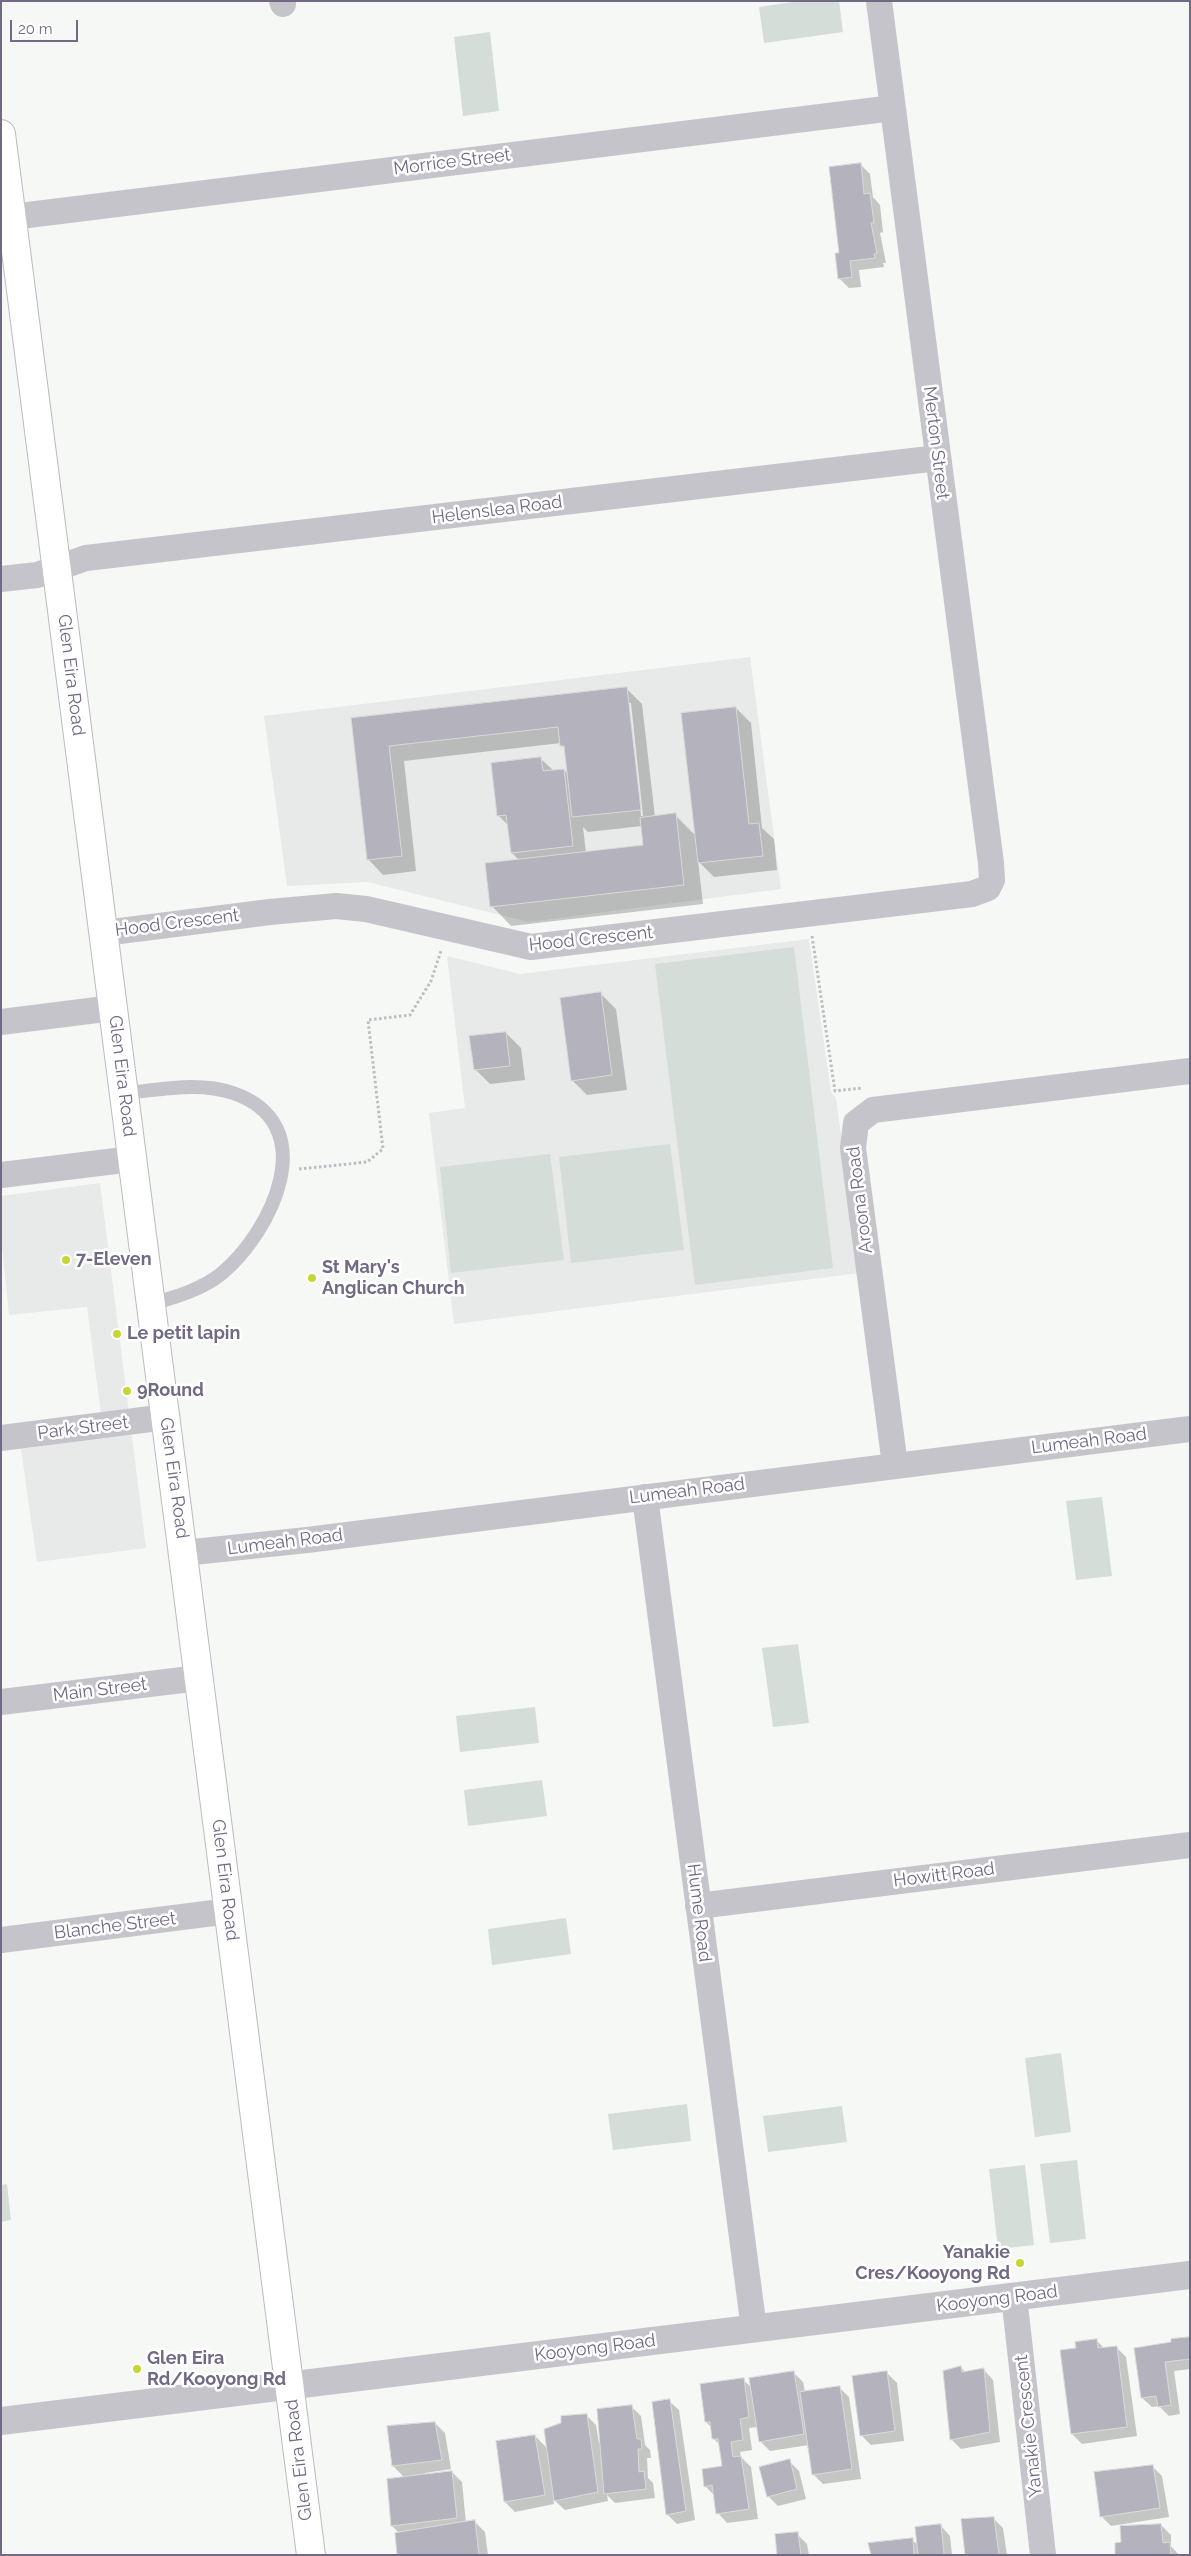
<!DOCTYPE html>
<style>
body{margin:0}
#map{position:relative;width:1191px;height:2556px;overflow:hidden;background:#f6f8f6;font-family:Raleway,sans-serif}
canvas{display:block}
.frame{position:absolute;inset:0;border:2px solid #726985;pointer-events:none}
.scale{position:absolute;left:10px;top:20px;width:68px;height:22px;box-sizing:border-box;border:2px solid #726985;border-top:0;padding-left:6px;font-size:15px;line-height:18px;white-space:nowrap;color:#726985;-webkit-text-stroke:4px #fff;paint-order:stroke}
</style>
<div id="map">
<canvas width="1191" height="2556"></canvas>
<div class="frame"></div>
<div class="scale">20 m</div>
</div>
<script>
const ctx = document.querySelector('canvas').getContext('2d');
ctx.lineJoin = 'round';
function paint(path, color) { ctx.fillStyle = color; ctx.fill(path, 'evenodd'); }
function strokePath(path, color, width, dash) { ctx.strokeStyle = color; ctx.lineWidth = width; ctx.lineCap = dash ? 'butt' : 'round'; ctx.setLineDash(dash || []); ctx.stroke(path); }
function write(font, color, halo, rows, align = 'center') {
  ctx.font = font + ' Raleway,sans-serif'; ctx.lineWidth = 5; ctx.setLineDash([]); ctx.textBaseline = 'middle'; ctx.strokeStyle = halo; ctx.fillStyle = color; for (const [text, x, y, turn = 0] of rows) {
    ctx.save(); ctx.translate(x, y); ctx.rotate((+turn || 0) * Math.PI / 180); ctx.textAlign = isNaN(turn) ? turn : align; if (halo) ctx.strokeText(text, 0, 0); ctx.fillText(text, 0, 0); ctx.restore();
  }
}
paint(new Path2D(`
 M750,657l31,232 -252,33 -162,-40 -80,4 -23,-170z
 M809,939l22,153 5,6 24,175 -406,51 -25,-211 36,-5 -18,-152 73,18z
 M100,1183l46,365 -109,14 -16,-113 83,-12 -17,-130 -78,8 -8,-78v-41z`), '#e8e9e9');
paint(new Path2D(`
 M800,1h39l4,31 -79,11 -5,-36z
 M490,32l9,79 -36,5 -9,-79z
 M794,947l39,321 -138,17 -40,-321z
 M670,1144l14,106 -113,13 -12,-106z
 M550,1154l14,106 -113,13 -11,-106z
 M1102,1497l10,79 -36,4 -10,-79z
 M798,1644l11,79 -36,4 -11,-79z
 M535,1707l4,36 -79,9 -4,-36z
 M542,1780l5,36 -79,10 -4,-36z
 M566,1918l5,36 -79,11 -4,-36z
 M1061,2053l10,79 -36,5 -10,-79z
 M687,2104l4,37 -78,9 -5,-36z
 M842,2106l5,36 -79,10 -5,-36z
 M1077,2160l9,79 -36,4 -10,-79z
 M1025,2165l9,80 -36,4 -9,-80z
 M7,2184l4,36 -10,2v-37z`), '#d5ddd9');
paint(new Path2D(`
 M860,164l10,10 3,23 7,8 3,27 -3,1 6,30h-3l1,4 -25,3 2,17 -12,1 -10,-10 1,-24z
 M627,689l15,15 13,113 20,-2 21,21 40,-128 15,15 11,105 12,11 3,31 -63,7 -16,-16 5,43 -192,22 -19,-20 28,-45 -8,-8 -3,-27 -11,-11 43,-56 13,12 10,-1 5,5 -3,-25 -5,-7 -157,18 12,110 -33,4 -14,-15 -16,-141zM628,703h3l12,113h-2zM642,826l2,21 -58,6 -3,-26 5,5z
 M601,994l15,15 11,81 -40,5 -15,-15z
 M506,1033l15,15 4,32 -35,4 -15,-15z
 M1190,2338v31l-16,2 6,43 -11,2 -10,-10 -7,1 -10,-9 31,-55z
 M1096,2340l9,9 11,-2 10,10 11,79 -55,8 -10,-10 5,-85z
 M961,2367l5,6 18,-3 9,10 7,62 -39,7 -10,-10z
 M793,2372l10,10 2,10 34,-5 10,10 12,82 -38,5 -10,-10 -4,-29 -39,6 -10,-10 -2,-14 -9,1 3,22 -12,2 1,5 10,10 7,52 -31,4 -9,-10 -3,-17 -10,-10 18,-19 -3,-22 -6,-6 -2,-11 -6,-6 37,-42 8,7z
 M887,2373l10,10 7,58 -33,4 -10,-10z
 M669,2401l10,9 16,110 -18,4 -10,-10z
 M631,2406l10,10 4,29 5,5 1,8h-4l1,20 5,5 2,15 -40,5 -8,-8 1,6 -43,9 -12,-11 1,5 -39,8 -10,-10 -8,-60 38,-6 13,13 38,-34 10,10 3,18h2z
 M435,2423l10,10 6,36 -26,4v2l27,-3 10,10 4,41 9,-1 10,10 3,23h-89l1,-21 -8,-8 13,-48 -12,-12z
 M789,2461l10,10 7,28 -28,7 -10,-10z
 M1152,2466l10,10 7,41 -58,9 -10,-10z
 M993,2518l10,10 4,27h-41z
 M1161,2525l10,10v11l8,9h-62l5,-12z
 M941,2526l9,10 2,19h-80l40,-15 7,6z
 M797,2534l10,10 2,11h-31z`), '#0003');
const building = new Path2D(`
 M861,163l3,31 6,-1 4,30h-3l6,30 -3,1 1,4 -25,3 2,16 -14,2 -3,-26h4l-10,-86z
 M627,687l14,123 -69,7 -8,-71h-4l-2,-19 -169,19 13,110 -35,4 -16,-142z
 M736,707l13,117 10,-1 4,33 -65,7 -17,-150z
 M541,757l2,14 21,-2 9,77 -62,7 -5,-38 -9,1 -6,-53z
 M676,813l8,72 -194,22 -5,-44 158,-18 -3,-27z
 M601,992l11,83 -41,6 -11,-83z
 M506,1032l4,34 -36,4 -5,-34z
 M1190,2337v22l-25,3 6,43 -13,2 -2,-11 -15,2 -7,-50 37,-6v-3z
 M1097,2339l1,9 19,-2 10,81 -56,7 -11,-84 16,-2 -1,-6z
 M961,2366l1,6 22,-4 6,64 -40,8 -7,-69z
 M794,2371l10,63 -45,8 -10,-64z
 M887,2371l8,60 -35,5 -8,-60z
 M744,2378l5,39 -9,2 3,21 -12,2 2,15 8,-1 8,53 -33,5 -4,-29 -8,2 -2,-18 20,-3 -4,-27h-6l-2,-17h-5l-5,-38z
 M840,2386l12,83 -40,6 -12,-83z
 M670,2399l16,112 -20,4 -14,-113z
 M632,2405l5,34h4l1,10h-4l1,23 5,-1 2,18 -42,5 -7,-85z
 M587,2414l11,78 -44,9 -10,-72 17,-6v-7z
 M435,2422l7,38 -50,6 -5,-40z
 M535,2435l10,60 -41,7 -8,-61z
 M790,2459l7,30 -30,8 -8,-30z
 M1153,2465l7,43 -60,9 -6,-45z
 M452,2471l5,47 -66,8 -4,-47z
 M994,2517l5,38h-34l-4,-36z
 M475,2520l4,35h-82l-2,-22z
 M941,2524l3,31h-26l-3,-28z
 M1161,2524l2,19 7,-1 1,13h-56v-12l6,-1 -1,-16z
 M798,2532l3,23h-24l-2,-21z
 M913,2538l1,17h-43l-3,-12z`);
paint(building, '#b4b2bd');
strokePath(building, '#d8dad8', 1);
const secondary = new Path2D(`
 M1,134l310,2421`);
strokePath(secondary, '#bcb9c1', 30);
strokePath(new Path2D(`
 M812,936l23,155 27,-3
 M299,1169l68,-7 16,-13 -15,-129 42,-5 21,-34 10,-30`), '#bdbcc1', 3, [2.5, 2.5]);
strokePath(new Path2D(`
 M124,1093c37,-3 74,-12 109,0 91,31 39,139 -12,181 -20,16 -46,23 -70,30`), '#c6c4cb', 14);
strokePath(new Path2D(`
 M282,1l1,3
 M12,217l881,-109
 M1,579l36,-4 49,-17 852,-100
 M104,933l166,-21 66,-6 30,3 165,38 441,-53 16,-6 4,-8 -1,-17 -112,-862
 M1,1022l112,-14
 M1,1175l131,-16
 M1,1438l165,-21
 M895,1465l-42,-317 3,-25 17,-13 317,-39
 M645,1497l109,832
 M184,1553l123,-13 883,-111
 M1,1702l198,-24
 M698,1906l492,-61
 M1,1940l228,-29
 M1014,2296l29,259`), '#c6c4cb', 26);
strokePath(new Path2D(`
 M1,2421l1189,-146`), '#c6c4cb', 28);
strokePath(secondary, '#fff', 28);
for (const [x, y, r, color] of [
 [66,1260,5,"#c5d737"],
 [312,1278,5,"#c5d737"],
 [117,1334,5,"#c5d737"],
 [127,1391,5,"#c5d737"],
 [1020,2263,5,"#c5d737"],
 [137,2369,5,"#c5d737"]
]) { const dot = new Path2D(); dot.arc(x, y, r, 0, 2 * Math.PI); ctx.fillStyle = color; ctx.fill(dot); strokePath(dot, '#fff', 2); }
write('18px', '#726985', '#fff', [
 ["Morrice Street",452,162,-7],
 ["Merton Street",936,443,83],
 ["Helenslea Road",497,510,-7],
 ["Glen Eira Road",71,675,83],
 ["Hood Crescent",177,923,-7],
 ["Hood Crescent",591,939,-6],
 ["Glen Eira Road",122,1076,83],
 ["Aroona Road",860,1200,-97],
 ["Park Street",83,1428,-7],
 ["Lumeah Road",1089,1441,-7],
 ["Glen Eira Road",174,1478,82],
 ["Lumeah Road",687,1491,-7],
 ["Lumeah Road",285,1542,-7],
 ["Main Street",100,1690,-7],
 ["Howitt Road",944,1875,-7],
 ["Glen Eira Road",225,1880,83],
 ["Hume Road",699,1913,83],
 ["Blanche Street",115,1926,-7],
 ["Kooyong Road",997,2299,-7],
 ["Kooyong Road",595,2348,-7],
 ["Yanakie Crescent",1029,2426,-96],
 ["Glen Eira Road",299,2460,-97]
]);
write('bold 18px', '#726985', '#fff', [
 ["7-Eleven",76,1260],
 ["St Mary's",322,1268],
 ["Anglican Church",322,1289],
 ["Le petit lapin",127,1334],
 ["9Round",137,1391],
 ["Yanakie",1010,2253,"right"],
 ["Cres/Kooyong Rd",1010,2274,"right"],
 ["Glen Eira",147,2359],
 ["Rd/Kooyong Rd",147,2380]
], 'left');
</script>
